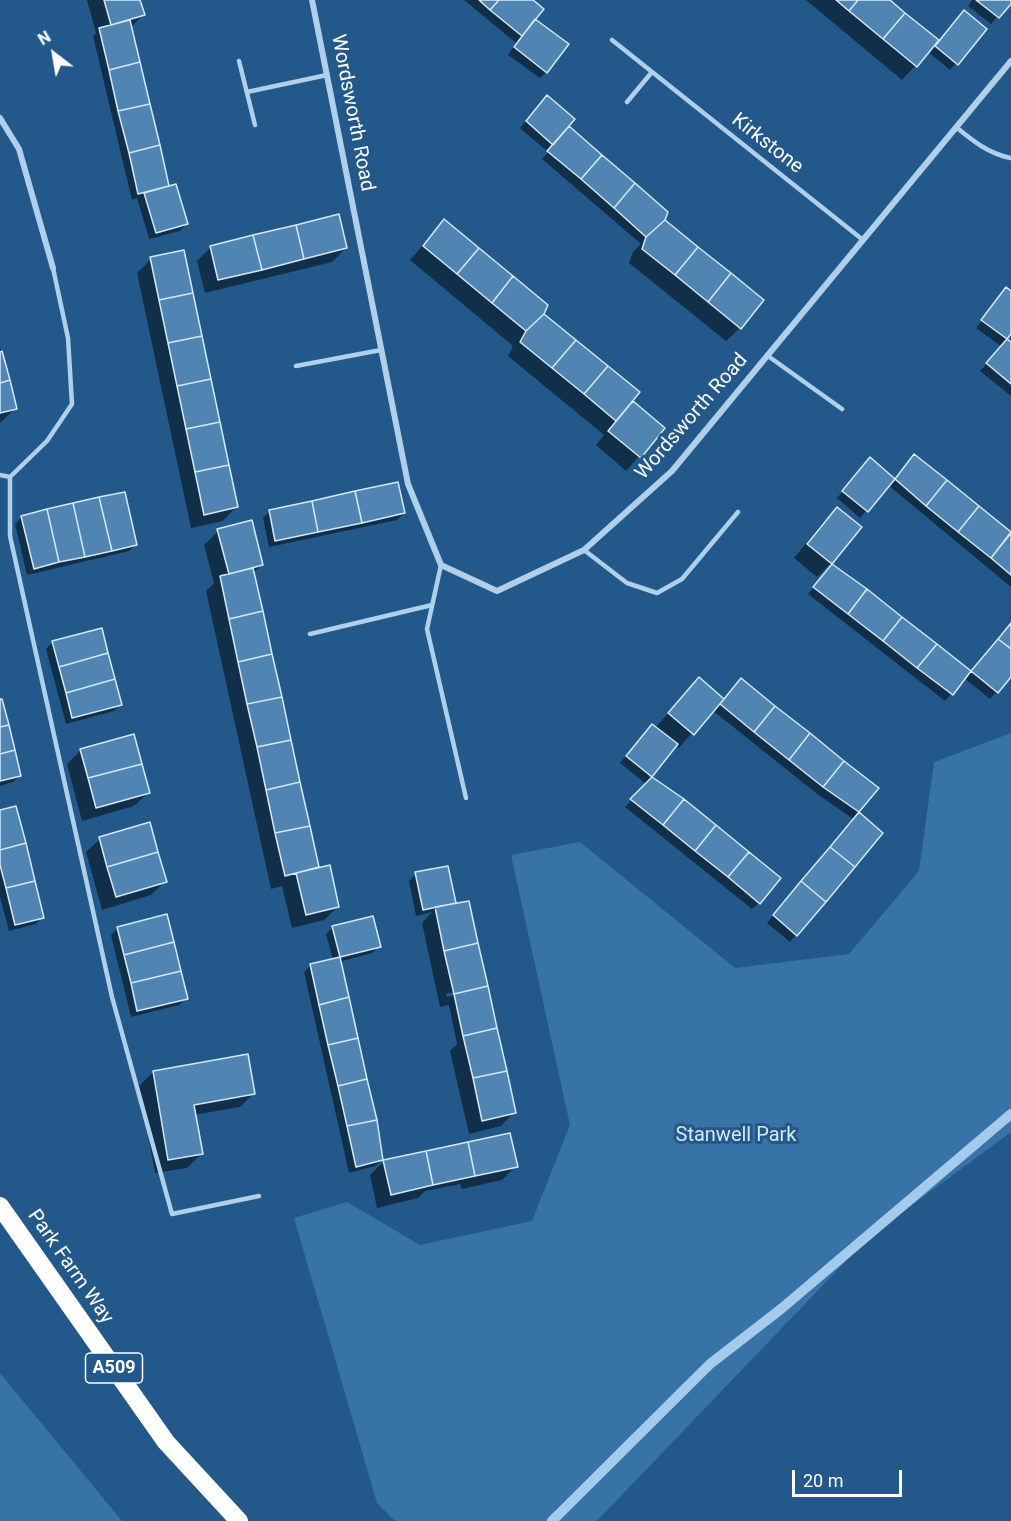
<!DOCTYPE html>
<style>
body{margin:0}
#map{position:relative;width:1011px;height:1521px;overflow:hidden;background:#23598a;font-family:Roboto,sans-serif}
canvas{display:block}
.north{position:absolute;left:24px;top:24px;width:60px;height:60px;-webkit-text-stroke:4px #23598a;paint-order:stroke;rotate:329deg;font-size:16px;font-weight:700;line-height:24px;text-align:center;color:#fff}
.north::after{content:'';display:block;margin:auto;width:21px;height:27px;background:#fff;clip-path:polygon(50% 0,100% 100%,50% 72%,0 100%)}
.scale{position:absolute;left:792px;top:1470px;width:110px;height:27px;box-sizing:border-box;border:3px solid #fff;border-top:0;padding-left:8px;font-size:18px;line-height:21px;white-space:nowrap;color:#fff;-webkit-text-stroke:4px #23598a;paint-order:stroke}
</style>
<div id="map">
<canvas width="1011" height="1521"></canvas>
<div class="north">N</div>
<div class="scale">20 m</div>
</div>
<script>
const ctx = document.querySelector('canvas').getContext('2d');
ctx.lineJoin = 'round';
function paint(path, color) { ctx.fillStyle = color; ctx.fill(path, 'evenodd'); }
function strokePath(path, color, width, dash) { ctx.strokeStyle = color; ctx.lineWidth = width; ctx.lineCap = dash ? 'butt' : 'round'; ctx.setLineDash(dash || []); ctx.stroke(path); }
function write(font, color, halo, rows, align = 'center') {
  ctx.font = font + ' Roboto,sans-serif'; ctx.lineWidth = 6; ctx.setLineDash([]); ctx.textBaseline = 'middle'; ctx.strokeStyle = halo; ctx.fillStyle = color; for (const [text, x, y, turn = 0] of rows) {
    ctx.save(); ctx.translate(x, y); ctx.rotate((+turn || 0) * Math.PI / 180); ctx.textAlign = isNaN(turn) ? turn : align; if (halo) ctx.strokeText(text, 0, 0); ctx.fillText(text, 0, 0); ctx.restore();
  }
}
paint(new Path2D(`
 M1011,733v399l-142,105 -272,284h-202l-18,-18 -83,-285 53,-16 73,43 112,-24 38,-96 -59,-270 69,-13 155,126 114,-14 70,-83 15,-109z
 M0,1373l122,148h-122z`), '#3773a7');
paint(new Path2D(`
 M87,0h52l4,15 -13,13 38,160 19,36 -7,7 -31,8 -12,-41 -5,2 -39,-164 3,-3z
 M464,0h67l2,19 13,53 -6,6 -32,-23 8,-12z
 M806,0h82l51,42 46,-12 -35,40 -22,-18 -26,28z
 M972,0h39v1l-20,23 -23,-18z
 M541,104l123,115 76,109 -14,13 -97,-78 4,-11 8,-8 -99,-85 6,-7 -28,-24z
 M444,221l187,180 32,28 -37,42 -30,-26 8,-10 -96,-79 5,-10 -103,-86z
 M211,247l135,1 -14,14 -127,31 -8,-32z
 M151,259l85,248 -13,14 -32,7 -54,-255z
 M1006,289l5,4v39l-6,7 6,5v52l-31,-25 22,-24 -26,-19z
 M0,347l16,61 -16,15z
 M914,456l97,78v53l-123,-102 -28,33 -23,-20 33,-39 24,21z
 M837,509l23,18 -30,37 36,26 105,83 40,-49v51l-21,24 -26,-21 -19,23 -137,-107 22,-27 -1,-2 -12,12 -23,-19 29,-36z
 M270,511l134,2 -7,7 -128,27 -6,-29z
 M22,517l114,27 -7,7 -102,24 -12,-51z
 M218,531l44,34 -9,8 65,296 20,38 -14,13 -32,8 -10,-42 -11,3 -65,-298 8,-8 -10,-38z
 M53,642l67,63 -6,6 -48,13 -20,-75z
 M699,679l25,21 153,88 -20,25 24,20 -91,109 -23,-19 86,-104 -37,-26 -104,-83 -33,38 -3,-3 -27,32 34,24 76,102 -7,6 -127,-102 21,-23 -26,-21 25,-31 10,-4z
 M0,701l20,75 -7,6 -13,4z
 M81,750l67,43 -14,13 -52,15 -15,-57z
 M0,812l42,105 -6,7 -27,7 -9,-34z
 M100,839l65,42 -14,14 -49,15 -16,-58z
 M416,874l38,28 -3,4 63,206 -13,14 -32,8 -19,-83 7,-7 -8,-39 -9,2 -18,-84 10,-11 -16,4 -7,-35zM472,988v3l-25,6 -1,-3z
 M333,927l46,20 -7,6 -33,9 43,198 -7,6 -26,7 -45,-201 7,-7 22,-5 -7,-26z
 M118,928l68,71 -7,6 -48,12 -20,-82z
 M153,1072l101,21 -14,14 -46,8 7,39 -14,14 -32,5 -16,-87z
 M384,1161l132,5 -14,14 -40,9 -2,-5 -35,7 -7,7 -41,10 -7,-33z`), '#0007');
strokePath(new Path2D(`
 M552,1521l158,-157 71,-55 230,-195`), '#a4cbeb', 10);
const building = new Path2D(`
 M104,0h36l5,15 -34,10z
 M479,0h20l-9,10z
 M499,0h34l11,9 -22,27 -32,-26z
 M836,0h22l-9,11z
 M858,0h32l15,13 -22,26 -34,-28z
 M976,0h35v4l-12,14z
 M964,10l23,19 -29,36 -23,-19z
 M905,13l34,27 -22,27 -34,-28z
 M535,19l34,25 -22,29 -33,-26z
 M130,20l10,42 -31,8 -10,-42z
 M140,62l10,42 -32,7 -9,-41z
 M547,95l28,24 -22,26 -27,-24z
 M150,104l10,41 -31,8 -11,-42z
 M569,126l33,29 -21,24 -34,-28z
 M160,145l9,41 -31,8 -9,-41z
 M602,155l33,28 -21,25 -33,-29z
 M635,183l33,29 -3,8 -19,17 -32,-29z
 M176,184l12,40 -32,9 -12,-40z
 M339,214l8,34 -43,11 -8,-34z
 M444,219l35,29 -22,26 -34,-28z
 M665,220l33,27 -23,28 -33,-26 4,-12z
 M296,225l8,34 -42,11 -9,-35z
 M253,235l9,35 -44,10 -8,-34z
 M698,247l33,26 -23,29 -33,-27z
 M479,248l34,28 -21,27 -35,-29z
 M184,250l9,43 -34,7 -9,-43z
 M731,273l33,27 -23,29 -33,-27z
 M513,276l35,29 -4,9 -18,17 -34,-28z
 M1006,287l5,4v43l-4,5 -26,-19z
 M193,293l9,43 -34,7 -9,-43z
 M544,314l32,26 -24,28 -32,-26 6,-11z
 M202,336l9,43 -34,7 -9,-43z
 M1007,339l4,3v42l-25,-21z
 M576,340l32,26 -24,28 -32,-26z
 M2,351l8,29 -10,3v-31z
 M608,366l32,26 -24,29 -32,-27z
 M211,379l9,43 -34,7 -9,-43z
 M10,380l7,29 -17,4v-30z
 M633,401l32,27 -24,30 -33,-27z
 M220,422l9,43 -34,7 -9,-43z
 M914,454l33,26 -21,26 -31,-27z
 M870,457l25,22 -27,33 -26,-21z
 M229,465l9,42 -34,8 -9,-43z
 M947,480l32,26 -21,26 -32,-26z
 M398,482l7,31 -43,10 -7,-32z
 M355,491l7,32 -44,9 -6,-31z
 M125,492l12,53 -25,6 -13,-54z
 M99,497l13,54 -27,6 -12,-54z
 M312,501l6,31 -43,9 -6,-31z
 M73,503l12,54 -26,5 -12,-53z
 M979,506l32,26 -20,26 -33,-26z
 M837,507l25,20 -30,37 -25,-20z
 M47,509l12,53 -25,7 -13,-53z
 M252,520l11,45 -34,9 -12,-45z
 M1011,533v42l-20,-17z
 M832,564l35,25 -19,25 -35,-27z
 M253,568l10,43 -34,8 -9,-43z
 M867,589l35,28 -19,24 -35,-27z
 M263,611l9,43 -34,8 -9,-43z
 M902,617l35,27 -20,24 -34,-27z
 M1011,623v26l-13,-10z
 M102,628l6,25 -49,14 -7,-26z
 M998,639l13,10v28l-13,16 -27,-22z
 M937,644l34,27 -18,24 -36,-27z
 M108,653l7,26 -49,14 -7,-26z
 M272,654l10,43 -35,7 -9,-42z
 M699,677l25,22 -30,36 -26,-22z
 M741,678l34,28 -21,26 -34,-28z
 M115,679l7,26 -50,13 -6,-25z
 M282,697l9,43 -34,7 -10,-43z
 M0,699h2l7,26 -9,2z
 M775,706l35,27 -21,27 -35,-28z
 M652,724l26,20 -26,33 -26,-21z
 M9,725l6,25 -15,4v-27z
 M810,733l34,28 -21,26 -34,-27z
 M134,734l8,30 -54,14 -8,-29z
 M291,740l9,42 -34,8 -9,-43z
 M15,750l6,26 -21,5v-27z
 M844,761l35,27 -20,24 -36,-25z
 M142,764l8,29 -54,15 -8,-30z
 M652,777l32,22 -21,26 -33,-26z
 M300,782l10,44 -35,7 -9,-43z
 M684,799l32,26 -21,26 -32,-26z
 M16,806l10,37 -26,7v-40z
 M859,812l24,21 -28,34 -25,-20z
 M150,822l8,30 -51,15 -8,-30z
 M716,825l33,27 -21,25 -33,-26z
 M310,826l9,41 -34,9 -10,-43z
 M26,843l9,38 -29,7 -6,-23v-15z
 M830,847l25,20 -29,35 -25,-21z
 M158,852l9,30 -51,15 -9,-30z
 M749,852l32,26 -21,26 -32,-27z
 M330,865l9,42 -33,8 -10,-42z
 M448,866l8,37 -33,7 -8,-38z
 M35,881l9,37 -29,7 -9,-37z
 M801,881l25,21 -29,34 -24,-21z
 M469,901l9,42 -34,8 -9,-44z
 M167,914l7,28 -50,13 -7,-28z
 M373,916l8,31 -41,10 -8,-31z
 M174,942l7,29 -50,12 -7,-28z
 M478,943l10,43 -34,8 -10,-43z
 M340,957l9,40 -30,8 -9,-41z
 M181,971l7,28 -51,12 -6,-28z
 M488,986l9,42 -34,8 -9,-42z
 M349,997l9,41 -30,7 -9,-40z
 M497,1028l10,43 -34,7 -10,-42z
 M358,1038l9,41 -29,7 -10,-41z
 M248,1054l7,40 -61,11 9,49 -35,6 -15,-89z
 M507,1071l9,42 -34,8 -9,-43z
 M367,1079l10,41 -30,6 -9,-40z
 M377,1120l6,40 -27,7 -9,-41z
 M510,1133l8,34 -43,9 -7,-34z
 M468,1142l7,34 -42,9 -7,-34z
 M426,1151l7,34 -42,10 -8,-35z`);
paint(building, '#5085b3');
strokePath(building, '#d5e8f8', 1.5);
strokePath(new Path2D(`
 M612,40l251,200
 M239,61l16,64
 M247,92l80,-17
 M627,102l25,-30
 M956,127c17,14 33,27 55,31
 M53,268l15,70 4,66 -25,37 -37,36v59l102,461 60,217 87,-18
 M768,356l74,53
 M296,366l85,-16
 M0,475l10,2
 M584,550l43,33 30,10 25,-14 56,-67
 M441,565l-14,64 39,169
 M310,634l122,-29`), '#b0cfea', 4.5);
strokePath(new Path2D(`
 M312,0l96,484 33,81 56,26 87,-41 88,-79 339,-410
 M0,118l19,31 34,119`), '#b0cfea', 6);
strokePath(new Path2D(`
 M0,1206l166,236 73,79`), '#fff', 18);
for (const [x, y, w] of [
 [114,1368,57]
]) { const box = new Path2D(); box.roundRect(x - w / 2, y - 15, w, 30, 4.5); ctx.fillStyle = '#23598a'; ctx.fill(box); strokePath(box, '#fff', 1.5); }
write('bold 18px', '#fff', null, [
 ["A509",114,1368]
]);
write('20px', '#fff', '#23598a', [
 ["Wordsworth Road",352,113,79],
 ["Kirkstone",767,144,38],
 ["Wordsworth Road",692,417,-49],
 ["Park Farm Way",70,1267,55]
]);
write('20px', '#d5e8f8', '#23598a', [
 ["Stanwell Park",736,1136]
]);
</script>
